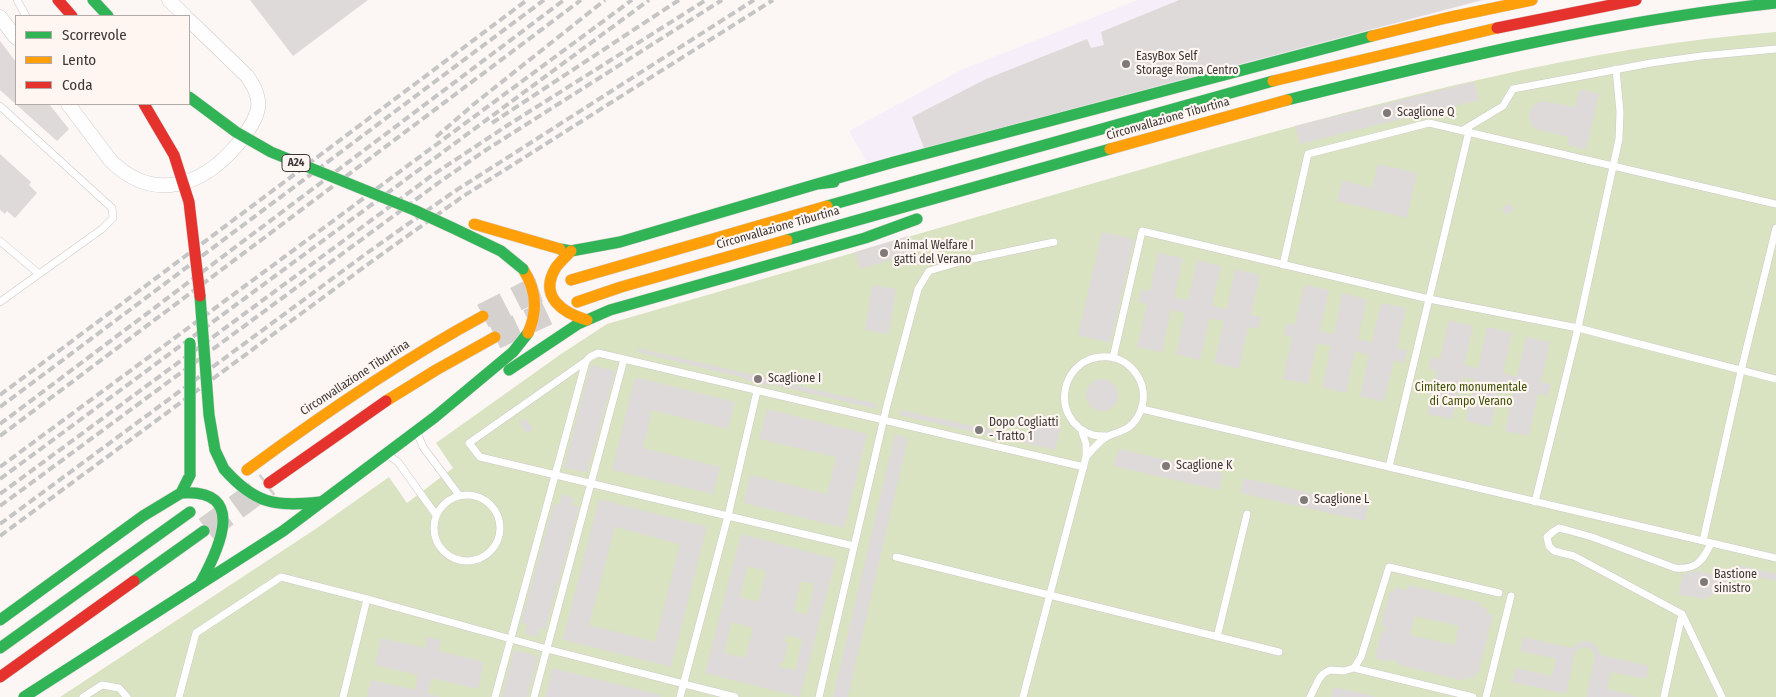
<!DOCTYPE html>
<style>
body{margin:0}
#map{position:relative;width:1776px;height:697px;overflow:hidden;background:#fcf7f5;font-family:"Fira Sans Condensed",sans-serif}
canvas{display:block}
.legend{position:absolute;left:15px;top:15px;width:175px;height:90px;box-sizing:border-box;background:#fff6f2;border:1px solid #b1aaa7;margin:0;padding:6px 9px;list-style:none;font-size:15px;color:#3b3736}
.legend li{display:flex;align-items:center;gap:10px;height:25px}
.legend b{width:25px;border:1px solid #b1aaa7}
</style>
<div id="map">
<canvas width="1776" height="697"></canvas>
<ul class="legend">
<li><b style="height:6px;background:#30b455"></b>Scorrevole</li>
<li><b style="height:6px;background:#ff9f0a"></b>Lento</li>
<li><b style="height:6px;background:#e5322d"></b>Coda</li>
</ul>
</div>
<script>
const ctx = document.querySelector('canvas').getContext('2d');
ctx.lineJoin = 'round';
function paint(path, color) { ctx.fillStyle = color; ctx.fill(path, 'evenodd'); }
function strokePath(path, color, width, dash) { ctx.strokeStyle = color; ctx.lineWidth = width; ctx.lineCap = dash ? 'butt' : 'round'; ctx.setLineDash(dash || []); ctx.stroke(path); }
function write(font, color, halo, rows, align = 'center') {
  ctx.font = font + ' "Fira Sans Condensed",sans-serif'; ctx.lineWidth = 4.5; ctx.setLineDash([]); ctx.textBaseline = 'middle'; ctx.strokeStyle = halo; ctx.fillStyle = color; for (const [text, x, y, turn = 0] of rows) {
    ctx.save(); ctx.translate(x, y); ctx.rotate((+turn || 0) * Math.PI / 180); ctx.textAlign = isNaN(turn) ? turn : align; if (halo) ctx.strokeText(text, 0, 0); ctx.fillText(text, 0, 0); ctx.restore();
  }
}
paint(new Path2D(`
 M1137,0h349l-619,163 -18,-32 112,-61z`), '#f6effa');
paint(new Path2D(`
 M1776,32v665h-1716l257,-169 72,-51 18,26 46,-35 -17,-25 125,-89 46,-30 598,-173c187,-52 377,-104 571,-119z`), '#d9e3c1');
paint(new Path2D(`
 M250,0h118l-75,56z
 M1179,0h303l-558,148 -12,-31 74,-38 101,-40 4,9 13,-3 -3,-13z
 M0,41l16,21v42h33l20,25 -12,12 -57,-51z
 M1474,82l5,18 -179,44 -5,-18z
 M1580,89l19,5 -13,56 -19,-5 2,-8 -33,-8 -5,-5 -2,-8 1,-6 5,-6 7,-3 33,6z
 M0,154l31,28 -2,3 8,8 -22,25 -8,-7 -2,3 -5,-4z
 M1378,164l39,9 -10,45 -70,-17 5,-21 30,8z
 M1510,203l4,7 -9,4 -3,-6z
 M1102,232l32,7 -24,104 -32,-8z
 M908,236l1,6 7,-2 3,9 -7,1 1,3 -53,16 -5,-17z
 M1158,253l25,5 -9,39 14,3 9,-40 24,6 -9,40 15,3 8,-40 25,6 -9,40 10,2 -3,12 -10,-2 -9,42 -25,-6 10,-42 -14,-3 -10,42 -24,-6 9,-41 -14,-3 -9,42 -25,-5 10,-43 -9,-2 3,-12 9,1z
 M872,285l24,4 -7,45 -24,-4z
 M1304,285l25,5 -9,41 14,3 8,-41 25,6 -9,40 14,3 9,-39 25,5 -9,40 10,2 -3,13 -10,-3 -10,42 -24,-6 9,-41 -14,-4 -9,42 -24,-6 9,-41 -14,-3 -9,41 -25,-5 9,-42 -8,-2 3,-12 8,2z
 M1449,320l24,6 -9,39 14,3 9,-41 25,6 -9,40 14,4 9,-40 24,5 -9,40 10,2 -3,12 -10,-2 -9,42 -24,-5 9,-42 -14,-4 -9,42 -25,-6 9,-41 -13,-3 -10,42 -25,-5 10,-43 -8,-2 2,-12 9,2z
 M638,348l239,56 -1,5 -105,-25 -1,2 -25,-6v-2l-108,-26z
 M591,365l24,6 -28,102 -23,-6z
 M635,377l100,25 -7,27 -76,-19 -9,38 77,19 -7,27 -101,-24z
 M1086 395a16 16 0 1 1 32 0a16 16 0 1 1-32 0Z
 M767,409l100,25 -23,94 -100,-25 6,-28 77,19 9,-37 -77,-18z
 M901,410l131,29 5,-22 21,5 3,10h-3l1,3 -4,15 -156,-35z
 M525,418l8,11 -6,5 -8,-11z
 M895,434l13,4 -60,259h-15z
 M1119,449l104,24 -4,17 -106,-24z
 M1244,478l124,28 -3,15 -125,-28z
 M562,494l12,4 -2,7 7,2 -34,123 -5,-2 -2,9 -13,-3 2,-10 -6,-1 33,-119 5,1z
 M599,499l108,28 -36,140 -108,-27zM615,527l65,17 -25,98 -66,-17z
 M741,534l95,25 -36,138 -95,-24zM748,566l18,5 -8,31 -18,-5zM801,581l13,3 -7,31 -13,-4zM732,622l21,6 -8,30 -21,-5zM786,635l16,4 -6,31 -16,-3 1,-6 3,1 4,-20h-4z
 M1738,565l38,9v7l-40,-9z
 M1698,571l30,7 -3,11 -21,10 -26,-5 5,-20z
 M1408,585l73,18 -1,4 7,1 -1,5 7,2 -15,59 -3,-1 -2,6 -9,-2 -1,4 -67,-17 1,-3 -7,-2v3l-15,-4 6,-26 3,1 2,-7 -5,-1 9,-34 3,1 2,-5 12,3zM1415,616l44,10 -4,19 -45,-10z
 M427,637l14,3 -3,11 46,11 -6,27 -46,-11 -4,15 12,4h-73l4,-17 44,10 3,-15 -43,-10 6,-27 44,10z
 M1523,637l48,11 9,-6 9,-1 8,5 4,9 48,11 -3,13 -35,-7 -4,17 31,8h-52l9,-41 -4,-7 -7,-2 -5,2 -4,4 -9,41 -54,-12 4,-14 36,8 4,-17 -36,-8z
 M514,650l24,6 -11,41h-25z
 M552,668l109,27 -1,2h-115z
 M1333,687l41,9v1h-43z`), '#dedad9');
strokePath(new Path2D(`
 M483,316l43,-22 28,-9
 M495,337l52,-24
 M206,529l62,-45`), '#d5d1cf', 25, [25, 12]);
const lane = new Path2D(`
 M17,0l9,16
 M0,106l112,102 1,10 -11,11 -102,73
 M1463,130l40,-24 10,-17 138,-26 50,-7 75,-7
 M0,241l39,33
 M1283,265l25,-111 121,-31 347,81
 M1113,358l29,-127 287,68 149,29 198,51
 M1142,409l634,149
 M1081,429l5,15v13
 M418,435l5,12 36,48
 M391,457l7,5 38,53
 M1389,467l80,-336
 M434 528a33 33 0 1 1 66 0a33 33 0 1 1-66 0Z
 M1535,502l43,-174 41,-189 1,-27 -4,-43
 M1703,541l38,-170 35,-143
 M1711,543c-8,18 -15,27 -36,25l-83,-31 -25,-7 -8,-2 -5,3 -7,6 2,9 5,5 20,5 108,58 40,83
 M854,546l-374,-89 -11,-14 117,-82 4,-4 8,-4 486,114
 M896,557l383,95
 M1217,637l30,-123
 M1354,668l7,-11 28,-90 110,26
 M83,697l19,-12 17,3 8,9
 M179,697l17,-64 85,-56 86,22 180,50 188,48
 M343,697l24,-98
 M495,697l91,-336
 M534,697l90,-338
 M680,697l48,-181 29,-125
 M819,697l68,-292 31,-116 11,-18 34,-10 91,-19
 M1023,697l63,-240c6,-7 14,-17 22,-21 12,-5 22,-6 29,-18 8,-13 9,-30 0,-43 -6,-9 -16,-17 -28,-18 -49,-4 -62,63 -16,78 4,1 10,1 15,1
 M1310,697l9,-18 4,-5 7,-4 14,1 10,-3 119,29
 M1486,697l25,-101
 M1664,697l18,-83`);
const street = new Path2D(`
 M169,0l16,16
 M0,17l16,21
 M68,104l43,57c43,42 91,25 126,-16 8,-10 19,-24 21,-37 2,-12 -5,-23 -11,-32l-58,-56`);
const fast = new Path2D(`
 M93,0l15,16
 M1287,100c161,-40 324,-79 489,-97
 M817,184l77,-22 478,-126
 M827,206l446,-125
 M787,240l323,-91
 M560,249l11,2 49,-9 197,-58 17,-2
 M509,370l69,-46 32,-14 255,-72 52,-19
 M224,469c31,35 51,38 96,33
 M181,493c67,-5 38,56 20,89
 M134,581l70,-50
 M0,620l143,-104 38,-23 9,-18
 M0,648l190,-136
 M24,697l259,-166 152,-114 78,-65 15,-19`);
const slow = new Path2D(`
 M1372,36l74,-18 86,-18
 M1273,81l224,-53
 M1110,149l177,-49
 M571,251c-5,6 -12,11 -16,18 -16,28 8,44 32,51
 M523,269c13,20 15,42 5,64
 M571,280l256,-74
 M577,302l44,-15 166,-47
 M386,401l50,-31 59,-33
 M247,470c76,-56 153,-109 236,-154`);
const jam = new Path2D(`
 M58,0l14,16
 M1497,28l139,-28
 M269,483l117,-82
 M0,677l134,-96`);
strokePath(lane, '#cdc9c8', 8);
strokePath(street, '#cdc9c8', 15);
strokePath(fast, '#d7d4d3', 12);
strokePath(slow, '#d7d4d3', 12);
strokePath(jam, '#d7d4d3', 12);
strokePath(lane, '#fffefe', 7);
strokePath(street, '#fffefe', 14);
strokePath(fast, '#30b455', 11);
strokePath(slow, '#ff9f0a', 11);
strokePath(jam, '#e5322d', 11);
strokePath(new Path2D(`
 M492,123l187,-123
 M436,137l38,-33 131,-104
 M0,395l527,-395
 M0,407l544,-407
 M0,424l564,-424
 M0,436l581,-436
 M0,467l632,-467
 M0,479l649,-479
 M0,494l434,-320 74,-49 198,-125
 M0,506l441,-325 45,-31 236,-150
 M0,524l367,-271 85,-60 302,-193
 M0,536l371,-274 91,-65 311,-197`), '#c6c5c5', 4, [8, 4]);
const fastBridge = new Path2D(`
 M189,97l47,35 35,20 143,58 39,18 48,23 22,18
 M200,296l9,119 6,35 9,19
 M190,343v132`);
const slowBridge = new Path2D(`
 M474,224l86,25`);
const jamBridge = new Path2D(`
 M144,104l30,51 15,47 11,94`);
strokePath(fastBridge, '#d7d4d3', 12, []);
strokePath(slowBridge, '#d7d4d3', 12, []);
strokePath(jamBridge, '#d7d4d3', 12, []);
strokePath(fastBridge, '#30b455', 11);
strokePath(slowBridge, '#ff9f0a', 11);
strokePath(jamBridge, '#e5322d', 11);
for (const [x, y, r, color] of [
 [1126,64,5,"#7f7a79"],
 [1387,113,5,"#7f7a79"],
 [884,253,5,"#7f7a79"],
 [758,379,5,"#7f7a79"],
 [979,430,5,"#7f7a79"],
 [1166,466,5,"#7f7a79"],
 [1304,500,5,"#7f7a79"],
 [1704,582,5,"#7f7a79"]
]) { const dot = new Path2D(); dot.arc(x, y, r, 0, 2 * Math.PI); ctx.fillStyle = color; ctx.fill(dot); strokePath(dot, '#fff6f2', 2); }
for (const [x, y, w] of [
 [296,163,28]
]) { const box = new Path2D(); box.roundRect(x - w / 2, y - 8.5, w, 17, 4); ctx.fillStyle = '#fff6f2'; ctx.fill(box); strokePath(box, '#3b3736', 1); }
write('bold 11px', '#3b3736', null, [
 ["A24",296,163]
]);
write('12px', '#3b3736', '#fff6f2', [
 ["EasyBox Self",1136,57],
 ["Storage Roma Centro",1136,71],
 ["Scaglione Q",1397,113],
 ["Animal Welfare I",894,246],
 ["gatti del Verano",894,260],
 ["Scaglione I",768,379],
 ["Dopo Cogliatti",989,423],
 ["- Tratto 1",989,437],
 ["Scaglione K",1176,466],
 ["Scaglione L",1314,500],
 ["Bastione",1714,575],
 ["sinistro",1714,589]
], 'left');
write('12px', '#3b3736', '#fff6f2', [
 ["Circonvallazione Tiburtina",1168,119,-16],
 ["Circonvallazione Tiburtina",778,228,-16],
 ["Circonvallazione Tiburtina",355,378,-33]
]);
write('12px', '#3d5100', '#fff6f2', [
 ["Cimitero monumentale",1471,388],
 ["di Campo Verano",1471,402]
]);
</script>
